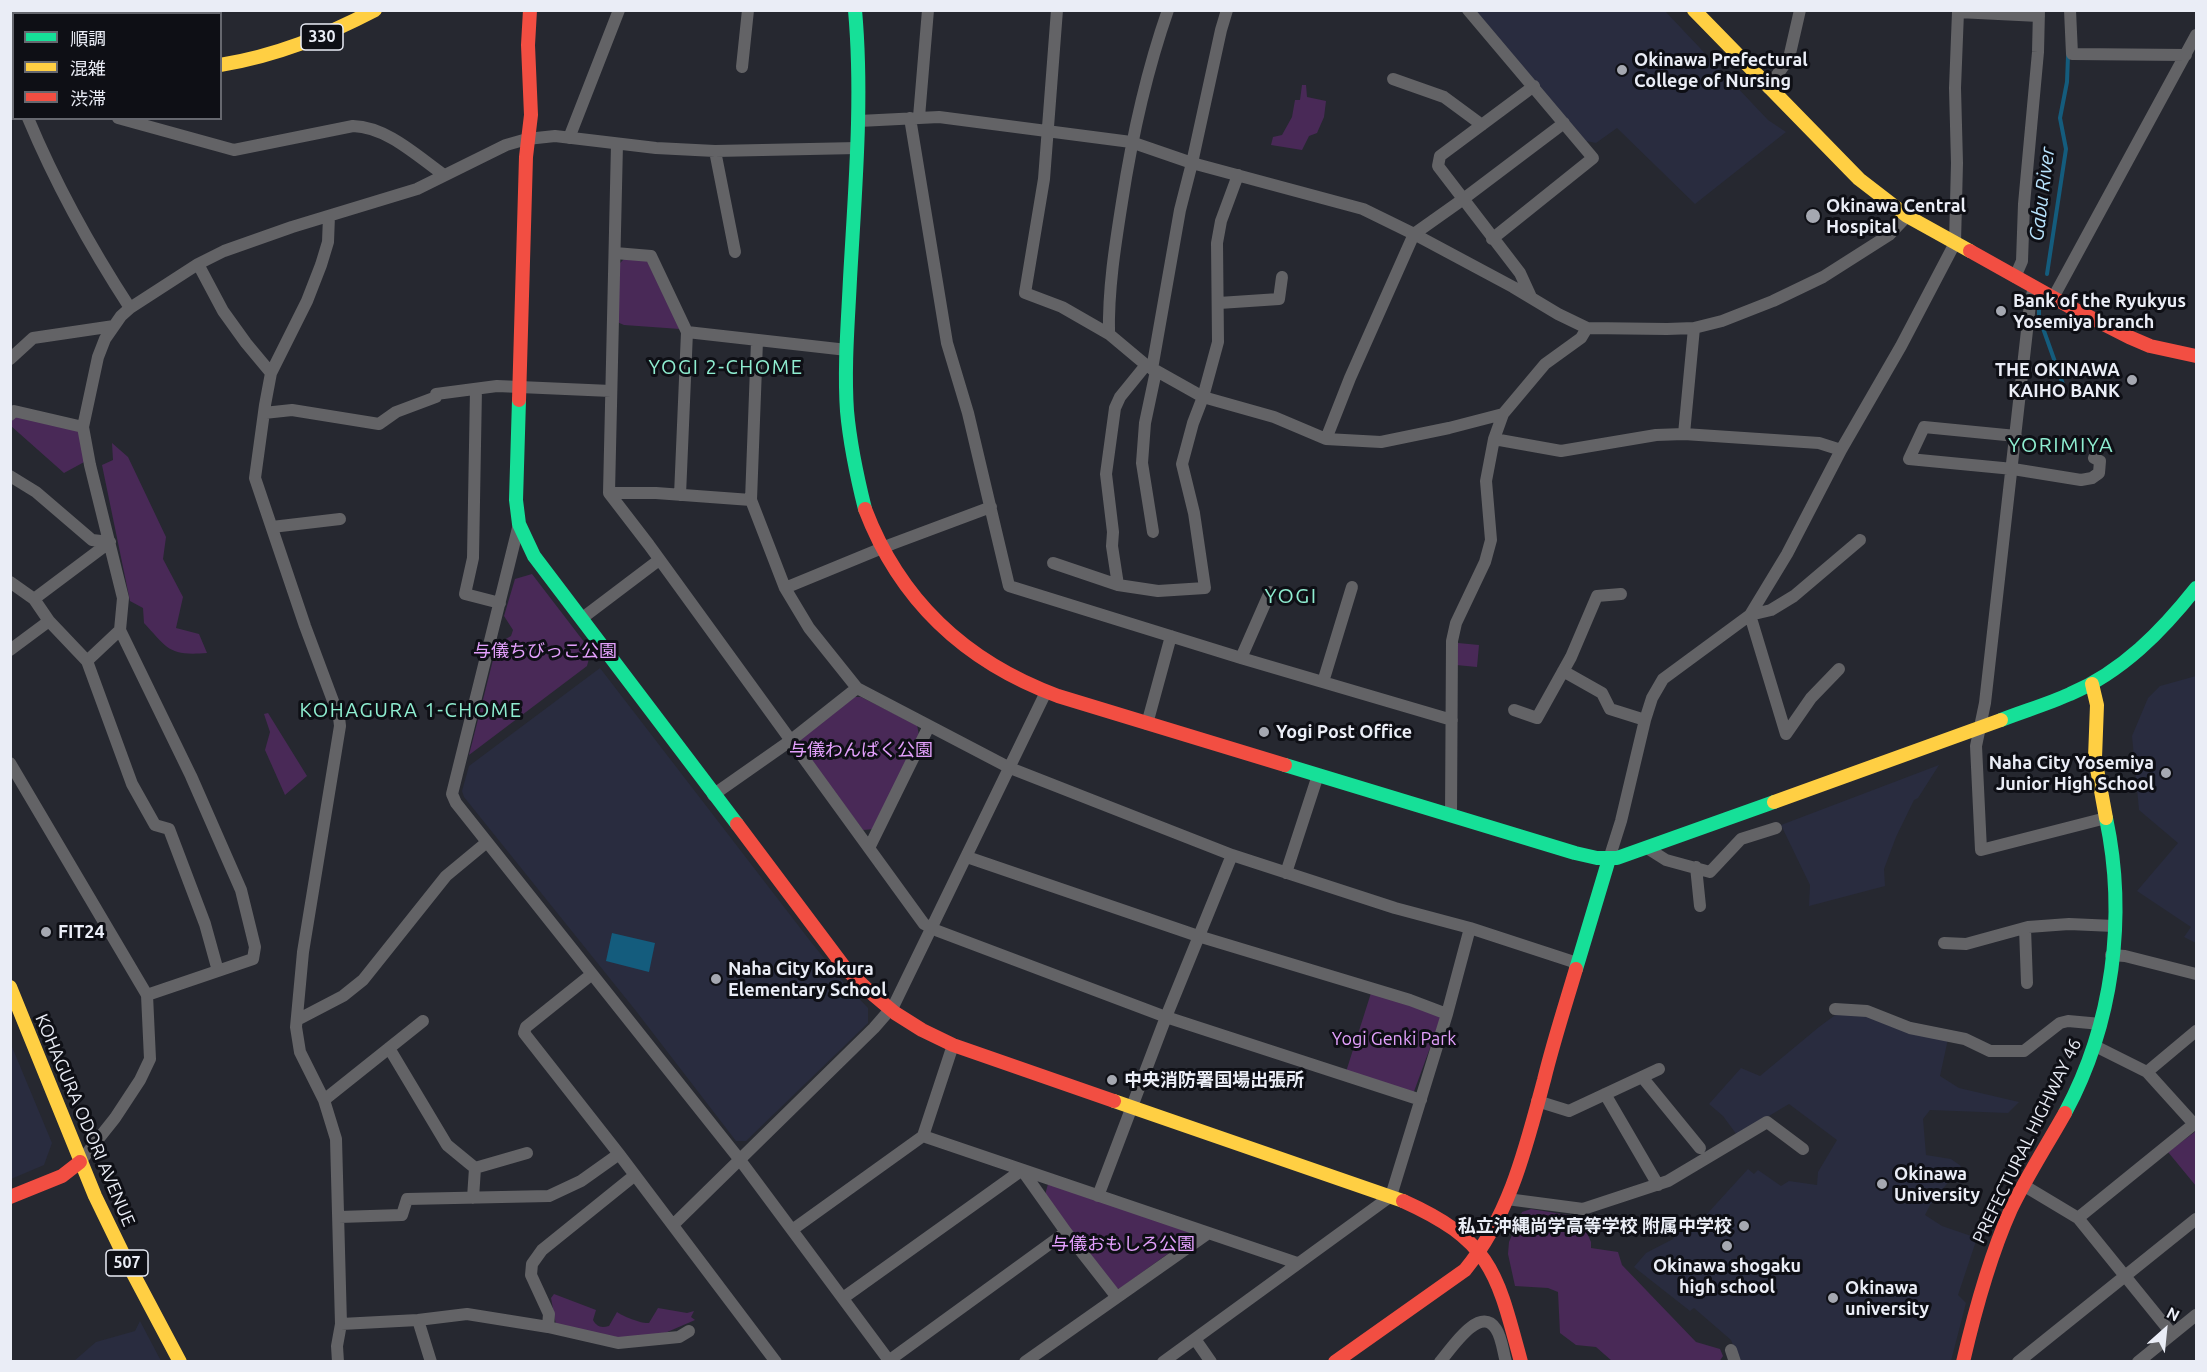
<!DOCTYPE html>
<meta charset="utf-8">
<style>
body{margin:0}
#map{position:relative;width:2207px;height:1372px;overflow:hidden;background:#262830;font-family:Ubuntu,"Noto Sans JP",sans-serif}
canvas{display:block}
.frame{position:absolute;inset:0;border:12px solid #eaedf6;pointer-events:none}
.legend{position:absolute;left:12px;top:12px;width:210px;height:108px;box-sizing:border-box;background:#0e0f15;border:2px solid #66686f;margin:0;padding:8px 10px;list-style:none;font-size:18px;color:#eaedf6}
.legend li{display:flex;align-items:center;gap:12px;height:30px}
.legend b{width:30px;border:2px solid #66686f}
.north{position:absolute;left:2135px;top:1300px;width:60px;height:60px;-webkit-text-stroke:4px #0e0f15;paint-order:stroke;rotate:27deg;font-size:16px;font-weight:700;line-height:24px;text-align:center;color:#eaedf6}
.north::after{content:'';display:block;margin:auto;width:21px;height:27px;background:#eaedf6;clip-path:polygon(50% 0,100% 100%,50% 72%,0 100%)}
</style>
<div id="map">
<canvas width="2207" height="1372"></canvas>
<div class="frame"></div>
<ul class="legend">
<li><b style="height:8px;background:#16e098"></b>順調</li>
<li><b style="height:8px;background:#ffcf43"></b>混雑</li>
<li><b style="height:8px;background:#f24e42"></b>渋滞</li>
</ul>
<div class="north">N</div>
</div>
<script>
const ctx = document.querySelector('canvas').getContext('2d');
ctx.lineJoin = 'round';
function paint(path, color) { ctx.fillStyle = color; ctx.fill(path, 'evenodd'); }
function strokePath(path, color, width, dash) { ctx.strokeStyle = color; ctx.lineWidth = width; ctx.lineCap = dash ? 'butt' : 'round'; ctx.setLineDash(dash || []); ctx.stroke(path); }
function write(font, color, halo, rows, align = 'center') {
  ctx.font = font + ' Ubuntu,"Noto Sans JP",sans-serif'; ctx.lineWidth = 6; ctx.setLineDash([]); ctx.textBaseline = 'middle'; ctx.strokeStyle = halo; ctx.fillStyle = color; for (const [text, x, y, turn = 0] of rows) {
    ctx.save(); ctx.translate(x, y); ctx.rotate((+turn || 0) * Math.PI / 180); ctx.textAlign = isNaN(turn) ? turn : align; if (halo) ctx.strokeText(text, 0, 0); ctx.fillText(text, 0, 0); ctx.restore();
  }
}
paint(new Path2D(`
 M1471,11h194l103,109 18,12 -91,72 -78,-76 -21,15 -10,-2z
 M600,668l211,274 34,42 23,24v15l-122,118h-10l-100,-130 -172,-214 -2,-6 7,-25z
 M2196,676v267l-12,-6 7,-10 -54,-36 41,-48 -39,-33 -7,-74 16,-38 12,-12z
 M1939,765l-21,33 -4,2 -18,37 -12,32 1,17 -76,20 1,-21 -29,-60z
 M1838,1013l36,4 74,22 -8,37 19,12 60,14 -11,11 -78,-3 -7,9 3,36 25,4 10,7 -31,39 -5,10 17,11 35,12 -19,57 8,8 -15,58h-212l-8,-21 -37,-32 -4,3 -56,-44 12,-14 27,-14 2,-4 8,-6 13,-3 52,-57 6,5 4,-4 23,16 8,-5 28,4 1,-13 19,-32 -48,-36 -52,31 -14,-19 -14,-12 32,-36 19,8 59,-49z
 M10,1042l42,101 -8,22 -33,14z
 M140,1321l21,40h-87l22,-19 39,-11z`), '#292c3f');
paint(new Path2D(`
 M1302,85h4l1,12 19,4 -2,16 -7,16 -8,3 -7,14 -31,-5 2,-8 9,-2 10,-18 3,-17h5z
 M624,259h21l6,4 29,66 -56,-4 -7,-3 2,-58z
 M15,413l64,16 7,32 -22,12 -53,-47v-8z
 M112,443l16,14 38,80 -3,22 20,38 -7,31 23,6 8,19c-38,3 -39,-4 -63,-30l-1,-15 -13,-7 -28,-136 11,-5z
 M532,574l59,77 -4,15 -118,89 28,-111 14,-8 2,-6 -9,-14 11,-37z
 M1458,643l21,2 -2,22 -21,-2z
 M853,697h8l56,28 2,10 -45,94 -11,1 -63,-84v-8z
 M268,713l39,63 -22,19 -20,-45 5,-18 -6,-18z
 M1371,993l71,22 -30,82 -67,-22z
 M2196,1131v55l-28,-34z
 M1048,1184l143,47v6l-72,52 -7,-3 -67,-91z
 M1531,1209l49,8 11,25v6l27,4 4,13 74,77 24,7 3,7 -4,6 -107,-1 -16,-14 -20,-2 -16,-12 -2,-41 -10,-4 -33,-2 -7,-32 1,-12 13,-30z
 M554,1294l42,16 -3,10c4,7 8,8 16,6l8,-14c5,4 25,12 32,11l9,-15 29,5 7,-2 -3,6 4,3 -37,16 -38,2 -64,-13 -5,-27z`), '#492957');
paint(new Path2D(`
 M612,933l43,10 -6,29 -43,-11z`), '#145c7d');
strokePath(new Path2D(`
 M2047,274l19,-125 -6,-31 7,-36 1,-26
 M2039,310v7l26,73`), '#145c7d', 4);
strokePath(new Path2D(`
 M1057,10l-13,169 -19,114 37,14 47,27 37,31 57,32 71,20 52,22 55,3 68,-14 54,-14
 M1468,10l125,148 -101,81
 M2070,10l2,44 114,1
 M61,14l1,-4
 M127,14v-4
 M13,62l1,23
 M742,67l6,-57
 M1393,79l51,18 38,28
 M1768,88l21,-30 11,-48
 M919,117l9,-107
 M28,118c28,67 63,130 102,190
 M118,118l116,32 119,-24c34,1 64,30 91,49
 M910,118l37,225 21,70 41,173 232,72 211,62
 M859,121l80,-4 192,25 61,21 171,46 51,25 99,53 45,27 29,14 80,1 27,-1 28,-7 51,-20 50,-24 66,-42 18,-19
 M569,138l50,-128
 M617,144l-8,349 40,52 275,379 14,7 228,86 255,83
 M715,151l20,101
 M329,216l-1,26 -7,23 -14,36 -36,72 -6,32 -10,73 50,148 34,91 1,9 -37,226 -7,75 4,25 24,48 12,39 5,185 -4,22 1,16
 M615,253l36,3 36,76 -7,163
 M198,264l25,47 23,32 25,30
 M2015,277l7,-16 2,-57 14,-152 1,-42
 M2034,287l-4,17 -45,399 -9,43 5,104 125,-32
 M1531,297l-11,-24 -82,-107 2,-10 94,-70
 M2053,298l143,-263
 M1219,303l60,-4 3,-22
 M687,332l160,18
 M1109,334c-1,-44 6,-88 13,-132 10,-65 24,-129 46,-192
 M757,341l-6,159 34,88 24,40 48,60 153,80 222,87 163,53 75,20 107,35
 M10,359l23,-21 81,-12
 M1152,369l28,-159 12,-47 29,-133 6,-20
 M476,389l-3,169 -8,36 35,9
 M436,394l61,-8 114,5
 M264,413l28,-3 87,14 17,-12 40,-15
 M10,415l4,-4 69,16
 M1684,434l10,-106
 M2016,436l-92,-9 -15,32 104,10 68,11 11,-2 7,-5 1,-12 -6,-3
 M1326,439l24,-61 64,-144 48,-34 102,-77
 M1494,439l67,12 95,-16 28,-1 135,9 22,7
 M10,476l26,16 56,48 18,2
 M609,493h47l95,7
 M519,524l-67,270 4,9 284,357 150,202
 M272,527l68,-8
 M1153,532l-11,-69 3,-40 11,-52
 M1053,563l65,22 40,6 47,-3 -11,-75 -12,-49 11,-41 10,-26 15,-55 -1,-99 4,-22 17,-46
 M10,582l24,17 15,22 38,40 45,123 23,41 14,4 36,95 13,47
 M1118,585l-6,-39 1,-14 -7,-58 9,-66 5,-11 26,-32
 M785,588l107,-44 99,-37
 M34,599l76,-57
 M581,619l78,-59
 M10,650l39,-29
 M1241,658l29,-66
 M87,661l33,-31
 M1839,669l-28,29 -25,36 -36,-119 37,-61 54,-104 60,-104 54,-103 2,-80 -2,-75 3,-76 81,4
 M1563,671l39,22 8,16 35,11
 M1323,682l29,-95
 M1514,710l23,8 34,-61 26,-61 24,-2
 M1147,724l24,-88
 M10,763l137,232 3,64 -10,21 -25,38 -35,44
 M713,795l77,-54 67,-53
 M1451,816l1,-175 4,-18 29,-61 6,-22 -5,-59 8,-42 9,-25 42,-50 36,-26 6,-10
 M869,848l60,-122
 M1647,848l19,12 44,12 31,-33 35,-11
 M967,857l231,79 212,64 37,14
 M1609,859l12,-38 24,-101 7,-22 11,-19 87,-64 21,-5 23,-14 66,-56
 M1696,867l4,39
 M1286,873l32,-98
 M2025,928l2,55
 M1944,943l22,1 62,-17 41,-3 45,2
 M2111,955l14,1 71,18
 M592,974l-66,53 -2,6 95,121 157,208
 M147,995l106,-36 2,-12 -14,-57 -50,-114 -71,-146 3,-32 -33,-133 -7,-38 15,-70 7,-18 16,-23 9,-8 68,-44 26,-13 68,-24 125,-38 89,-44 21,-6 28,-3 101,12 59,3 142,-3
 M1835,1009l32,2 43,17 55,11 25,12h34l36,-28 8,-2 33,3
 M297,1020l46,-24 20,-16 83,-104 41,-34
 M2095,1046l52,26 49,-41
 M389,1048l58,97 28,23 -2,30
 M2147,1072l47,52 2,-1
 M1642,1077l58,71
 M1605,1094l53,91
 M324,1100l99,-79
 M1537,1101l32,10 90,-42
 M923,1136l374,127
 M475,1168l52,-15
 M1022,1170l44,62 50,64
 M2023,1185l55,33 94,116
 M1098,1196l68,-179 66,-162
 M1507,1199l76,10 85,-28 99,-59 36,27
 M339,1217l63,-2 5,-16 142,-3 32,-15 38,-27
 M2078,1218l116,-94
 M673,1225l201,-197 20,-23 152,-313
 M792,1230l131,-94 30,-91
 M843,1298l179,-128
 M418,1320l13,42
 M341,1324l77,-4 49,-6 81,13 70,16 61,-6 10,-6
 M548,1327l1,-13 -18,-39 1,-11 10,-14 93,-75
 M1195,1339l16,23
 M1731,1350l4,12
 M887,1362l179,-130
 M1025,1362l182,-128
 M1163,1362l228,-166 56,-182 23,-86
 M1440,1362c11,-13 40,-58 56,-33 6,9 7,23 10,33
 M2018,1362l178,-143
 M2138,1362l58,-47`), '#636366', 12);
strokePath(new Path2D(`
 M855,10c8,89 0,179 -5,269 -2,43 -6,88 -3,132 3,33 10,66 18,98
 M10,62h4
 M519,400l-3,100 3,24 15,32 203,268
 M2001,720c23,-9 47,-16 69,-26 52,-22 92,-63 126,-106
 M1285,765l290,88 22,5h20l157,-56
 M1576,969l33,-110
 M2065,1113c48,-89 62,-196 41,-295`), '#16e098', 14);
strokePath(new Path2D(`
 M1694,10l165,169 48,37 63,35
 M220,65c56,-9 105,-29 155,-55
 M2092,684l5,21 -2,53 11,60
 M1774,802l227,-82
 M10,987l85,209 33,68 52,98
 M1114,1101l289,100`), '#ffcf43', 14);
strokePath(new Path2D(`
 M1970,251l100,56 59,30 21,9 46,10
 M519,400l7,-243 5,-42 -3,-70 2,-35
 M865,509c35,92 101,153 193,187l227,69
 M737,824l108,144 25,24 25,21 27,17 31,15 161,56
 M10,1197l52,-21 18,-14
 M1403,1201c89,40 94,72 118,161
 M1335,1362l130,-92c45,-55 61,-123 79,-190 9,-37 21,-74 32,-111
 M1963,1362c12,-52 26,-104 48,-153 16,-33 36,-64 54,-96`), '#f24e42', 14);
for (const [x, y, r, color] of [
 [1622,70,6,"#a5a8b1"],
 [1813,216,8,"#a5a8b1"],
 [2001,311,6,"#a5a8b1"],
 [2132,380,6,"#a5a8b1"],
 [1264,732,6,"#a5a8b1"],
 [2166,773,6,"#a5a8b1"],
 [46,932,6,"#a5a8b1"],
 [716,979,6,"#a5a8b1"],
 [1112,1080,6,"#a5a8b1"],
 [1882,1184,6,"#a5a8b1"],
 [1744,1226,6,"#a5a8b1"],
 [1727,1246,6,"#a5a8b1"],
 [1833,1298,6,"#a5a8b1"]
]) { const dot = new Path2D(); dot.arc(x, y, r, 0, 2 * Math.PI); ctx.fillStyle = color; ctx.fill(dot); strokePath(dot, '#0e0f15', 2); }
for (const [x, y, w] of [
 [322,37,42],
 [127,1263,42]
]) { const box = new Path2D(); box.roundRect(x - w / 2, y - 13, w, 26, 4.5); ctx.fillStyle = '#0e0f15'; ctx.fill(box); strokePath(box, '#eaedf6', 1.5); }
write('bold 16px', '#eaedf6', null, [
 ["330",322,37],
 ["507",127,1263]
]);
write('bold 18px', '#eaedf6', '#0e0f15', [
 ["Okinawa Prefectural",1634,60],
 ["College of Nursing",1634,81],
 ["Okinawa Central",1826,206],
 ["Hospital",1826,227],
 ["Bank of the Ryukyus",2013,301],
 ["Yosemiya branch",2013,322],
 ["THE OKINAWA",2120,370,"right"],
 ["KAIHO BANK",2120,391,"right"],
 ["Yogi Post Office",1276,732],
 ["Naha City Yosemiya",2154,763,"right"],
 ["Junior High School",2154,784,"right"],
 ["FIT24",58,932],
 ["Naha City Kokura",728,969],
 ["Elementary School",728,990],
 ["中央消防署国場出張所",1124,1080],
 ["Okinawa",1894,1174],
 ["University",1894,1195],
 ["私立沖縄尚学高等学校 附属中学校",1732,1226,"right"],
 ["Okinawa shogaku",1727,1266,"center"],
 ["high school",1727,1287,"center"],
 ["Okinawa",1845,1288],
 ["university",1845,1309]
], 'left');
write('18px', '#e3a0fc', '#0e0f15', [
 ["与儀ちびっこ公園",545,651],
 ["与儀わんぱく公園",861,750],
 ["Yogi Genki Park",1394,1039],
 ["与儀おもしろ公園",1123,1244]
]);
write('18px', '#eaedf6', '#0e0f15', [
 ["KOHAGURA ODORI AVENUE",85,1120,67],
 ["PREFECTURAL HIGHWAY 46",2027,1141,-64]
]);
write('italic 20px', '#b8e4fe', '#0e0f15', [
 ["Gabu River",2042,194,-83]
]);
ctx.letterSpacing = '1.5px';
write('20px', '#8feed1', '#0e0f15', [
 ["YOGI 2-CHOME",726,367],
 ["KOHAGURA 1-CHOME",411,710]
]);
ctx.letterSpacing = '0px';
ctx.letterSpacing = '1.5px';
write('21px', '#8feed1', '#0e0f15', [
 ["YORIMIYA",2061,445],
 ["YOGI",1291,596]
]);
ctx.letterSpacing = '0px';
</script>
